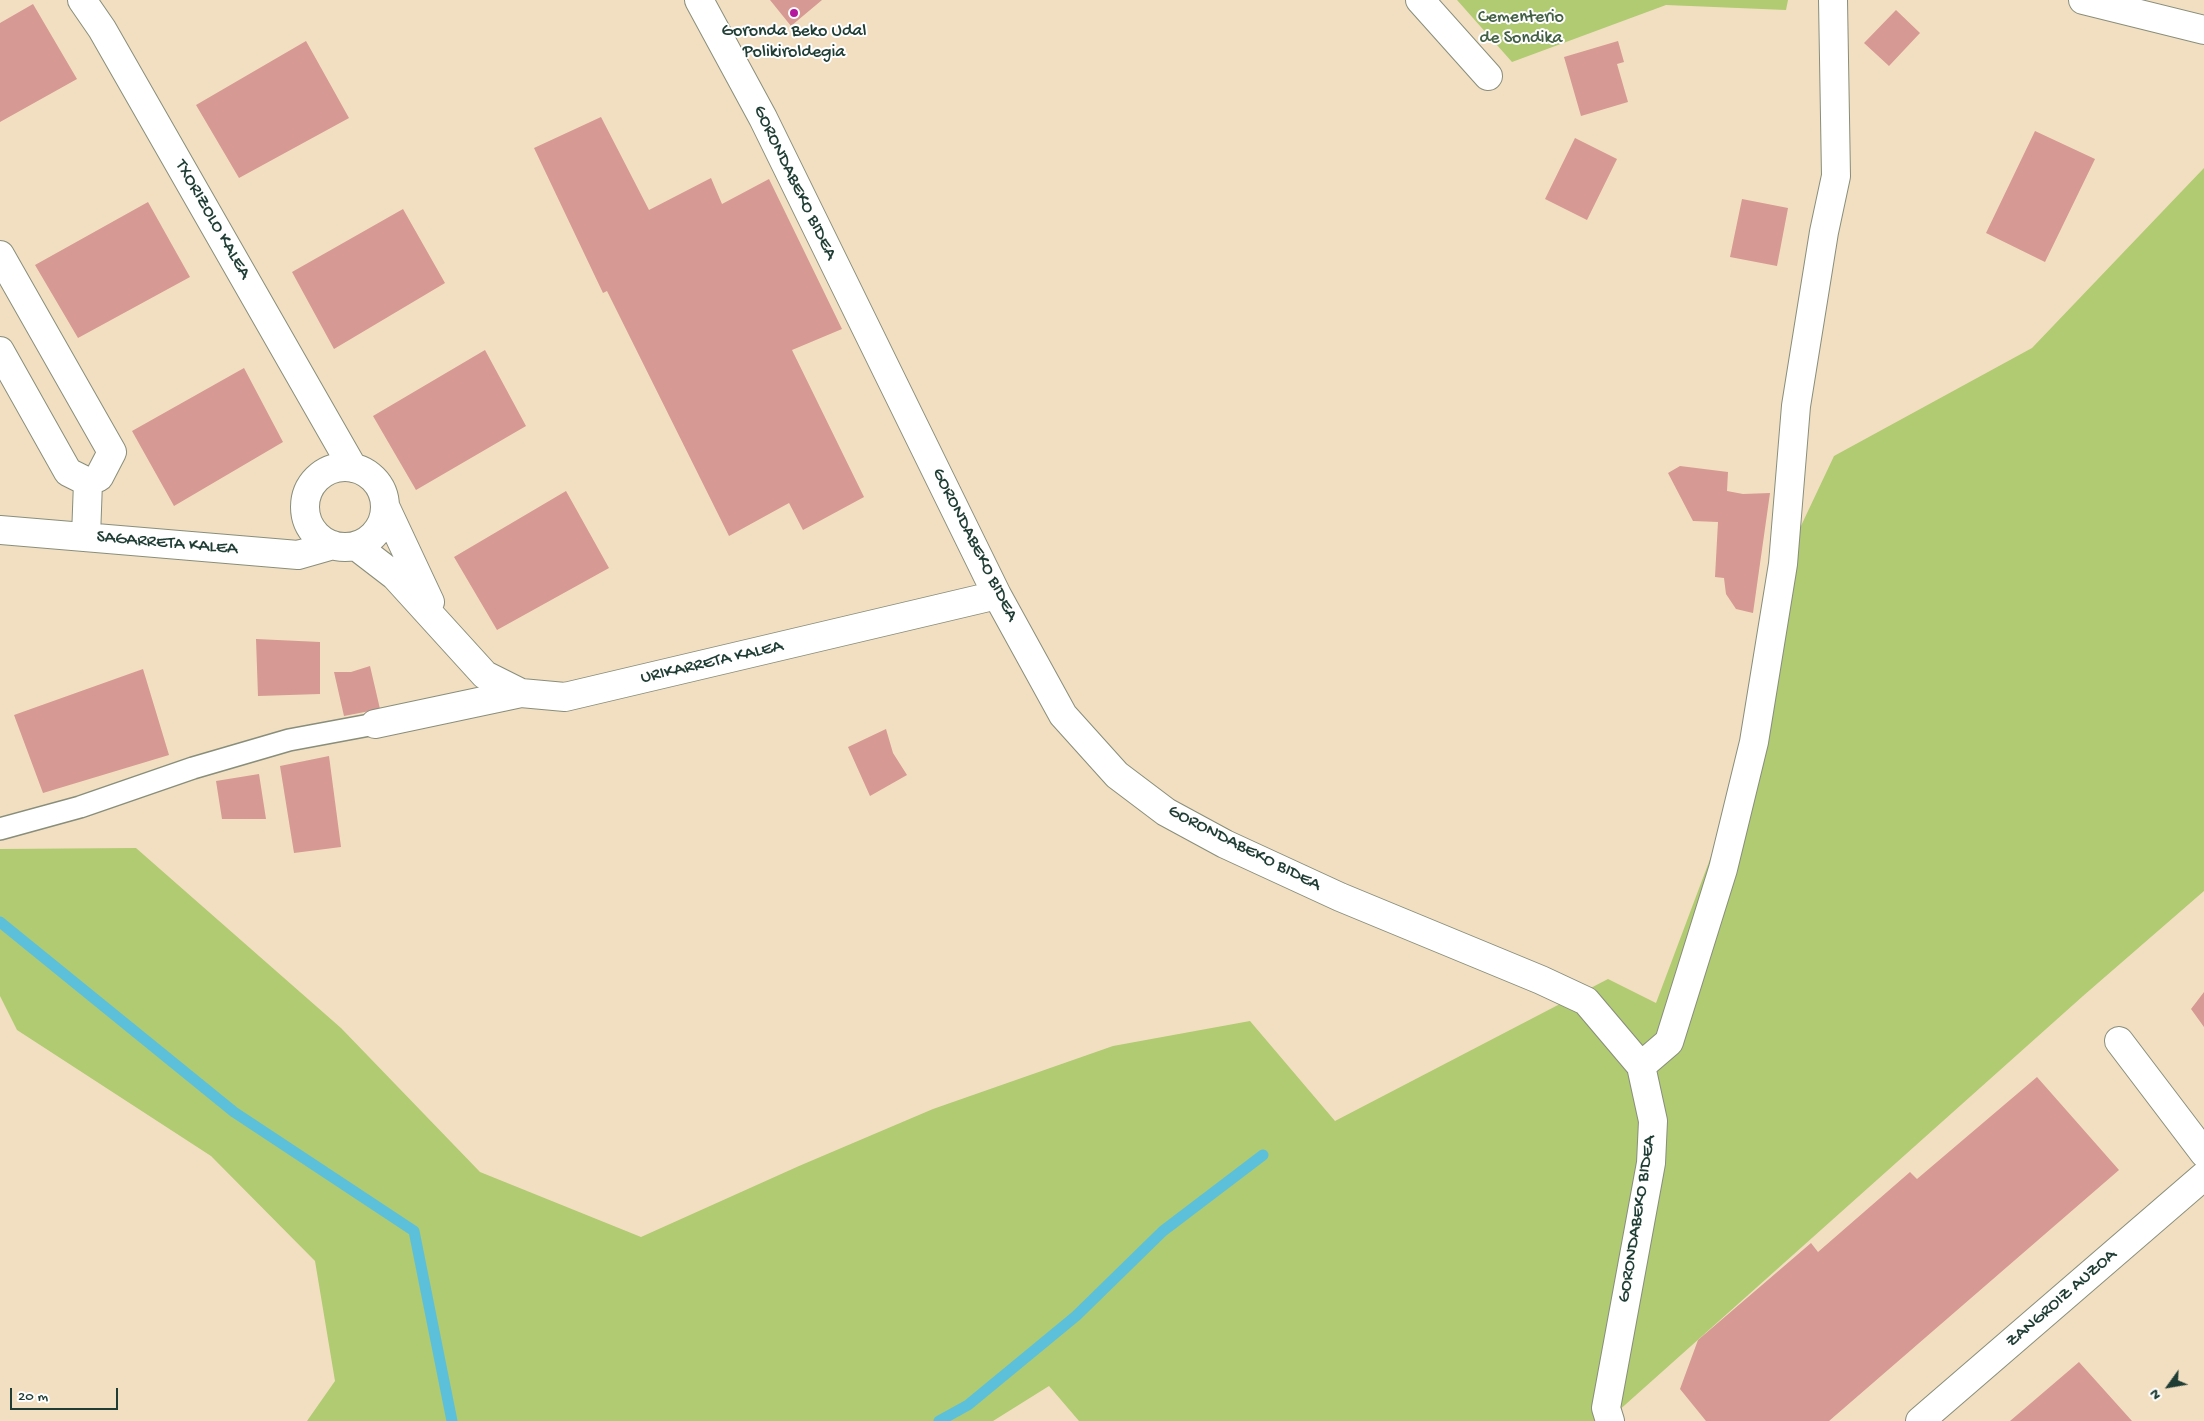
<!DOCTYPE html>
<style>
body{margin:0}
#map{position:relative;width:2204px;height:1421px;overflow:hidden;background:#f2dfc1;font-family:"Gochi Hand",sans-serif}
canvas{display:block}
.north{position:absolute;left:2144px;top:1361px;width:50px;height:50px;-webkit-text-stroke:4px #fff;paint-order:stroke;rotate:238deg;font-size:14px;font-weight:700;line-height:20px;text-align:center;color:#1f3d34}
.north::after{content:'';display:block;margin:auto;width:18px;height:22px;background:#1f3d34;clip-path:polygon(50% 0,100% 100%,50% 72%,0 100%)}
.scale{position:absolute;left:10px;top:1388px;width:108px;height:22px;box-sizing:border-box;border:2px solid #1f3d34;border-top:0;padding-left:6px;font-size:15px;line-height:18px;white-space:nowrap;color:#1f3d34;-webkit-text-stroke:4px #fff;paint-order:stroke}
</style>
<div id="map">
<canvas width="2204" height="1421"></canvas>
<div class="north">N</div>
<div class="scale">20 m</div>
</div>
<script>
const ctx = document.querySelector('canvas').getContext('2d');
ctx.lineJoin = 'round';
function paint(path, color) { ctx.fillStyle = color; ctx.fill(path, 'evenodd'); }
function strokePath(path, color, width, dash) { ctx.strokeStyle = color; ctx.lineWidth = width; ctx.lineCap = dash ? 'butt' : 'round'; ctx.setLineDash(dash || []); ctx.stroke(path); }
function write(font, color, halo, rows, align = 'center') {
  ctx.font = font + ' "Gochi Hand",sans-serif'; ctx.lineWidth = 4; ctx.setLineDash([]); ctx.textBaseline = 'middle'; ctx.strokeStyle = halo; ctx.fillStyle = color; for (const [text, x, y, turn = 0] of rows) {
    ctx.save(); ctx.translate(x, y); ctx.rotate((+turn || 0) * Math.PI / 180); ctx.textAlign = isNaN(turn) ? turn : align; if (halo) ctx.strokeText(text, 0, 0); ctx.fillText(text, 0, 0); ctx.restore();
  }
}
paint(new Path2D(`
 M1457,0h331l-2,10 -120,-5 -154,57z
 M2204,168v723l-121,105 -476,425h-528l-30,-35 -56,35h-686l28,-40 -20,-120 -104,-105 -194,-126 -17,-34v-147l136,-1 205,180 139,144 161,65 158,-71 134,-57 180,-63 137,-25 85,100 273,-142 48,24 98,-261 29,-178 51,-108 198,-108z`), '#b0cb71');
strokePath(new Path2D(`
 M0,922l234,190 180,119 38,190
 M939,1421l29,-16 108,-89 87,-85 100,-76`), '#5dc0db', 11);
paint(new Path2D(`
 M770,0h52l-31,26z
 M33,4l44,75 -77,43v-99z
 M1896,10l24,23 -31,33 -25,-23z
 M306,41l43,77 -110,60 -43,-73z
 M1618,41l6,21 -7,2 11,38 -47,14 -17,-59z
 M601,117l48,93 62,-32 11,26 47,-25 73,150 -50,21 72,147 -61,33 -14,-27 -60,33 -122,-245 -4,2 -69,-145z
 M2035,131l60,28 -50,103 -59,-29z
 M1575,138l42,21 -30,61 -42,-21z
 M1742,199l46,9 -11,58 -47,-9z
 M148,202l42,75 -112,61 -43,-73z
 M403,209l42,74 -111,66 -42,-77z
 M485,350l41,76 -110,64 -43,-74z
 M244,368l39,74 -109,64 -42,-75z
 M1680,466l48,6 -1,19 16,3 27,-1 -17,120 -17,-4 -10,-15 -2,-16 -9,-1 3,-55 -25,-1 -25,-48z
 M566,491l43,77 -112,62 -43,-73z
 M256,639l64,3v52l-62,2z
 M370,666l10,43 -36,7 -10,-44h17z
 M143,669l26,86 -126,38 -29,-78z
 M886,729l7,24 14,22 -37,21 -22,-49z
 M329,756l12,91 -47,6 -14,-87z
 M259,774l7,45h-44l-6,-38z
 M2204,992v35l-13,-18z
 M2037,1077l82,93 -290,251h-123l-26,-32 18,-49 113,-97 7,9 92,-80 7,7z
 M2079,1362l53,59h-122z`), '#d69993');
const lane = new Path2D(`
 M0,829l80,-22 113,-39 96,-28 86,-16`);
const street = new Path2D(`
 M82,0l20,29 251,439
 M699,0l64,118 234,477 66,120 54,60 49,37 59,32 115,53 201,83 45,21 55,65 12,55 -2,42 -45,245 4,13
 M1420,0l68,76
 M2083,0l121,30
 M0,255l112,197 -13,25 -11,5
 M0,351l68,121 20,10 -2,55
 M305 507a40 40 0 1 1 80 0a40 40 0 1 1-80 0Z
 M385,506l45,96
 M0,530l298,25 35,-10
 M356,546l39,30 90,99 36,18 44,4 432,-102
 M375,724l146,-31
 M2119,1041l85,112
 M1641,1066l28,-24 54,-173 31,-127 29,-178 13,-158 28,-174 12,-56 -3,-176
 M1920,1421l284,-245`);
strokePath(lane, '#888e7a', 24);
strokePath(street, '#888e7a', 30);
strokePath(lane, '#fff', 21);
strokePath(street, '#fff', 28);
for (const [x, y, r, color] of [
 [794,13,5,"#b5179e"]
]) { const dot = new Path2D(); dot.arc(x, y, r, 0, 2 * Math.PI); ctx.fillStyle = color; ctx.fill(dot); strokePath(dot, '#fff', 2); }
write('18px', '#436043', '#fff', [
 ["Cementerio",1521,18],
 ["de Sondika",1521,39]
]);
write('18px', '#1f3d34', '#fff', [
 ["Goronda Beko Udal",794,32],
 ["Polikiroldegia",794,53]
]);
write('18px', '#1f3d34', '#fff', [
 ["GORONDABEKO BIDEA",794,183,64],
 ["TXORIZOLO KALEA",212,220,60],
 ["SAGARRETA KALEA",167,544,5],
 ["GORONDABEKO BIDEA",974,545,63],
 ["URIKARRETA KALEA",712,663,-13],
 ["GORONDABEKO BIDEA",1244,849,27],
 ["GORONDABEKO BIDEA",1638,1219,-81],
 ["ZANGROIZ AUZOA",2062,1299,-41]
]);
</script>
